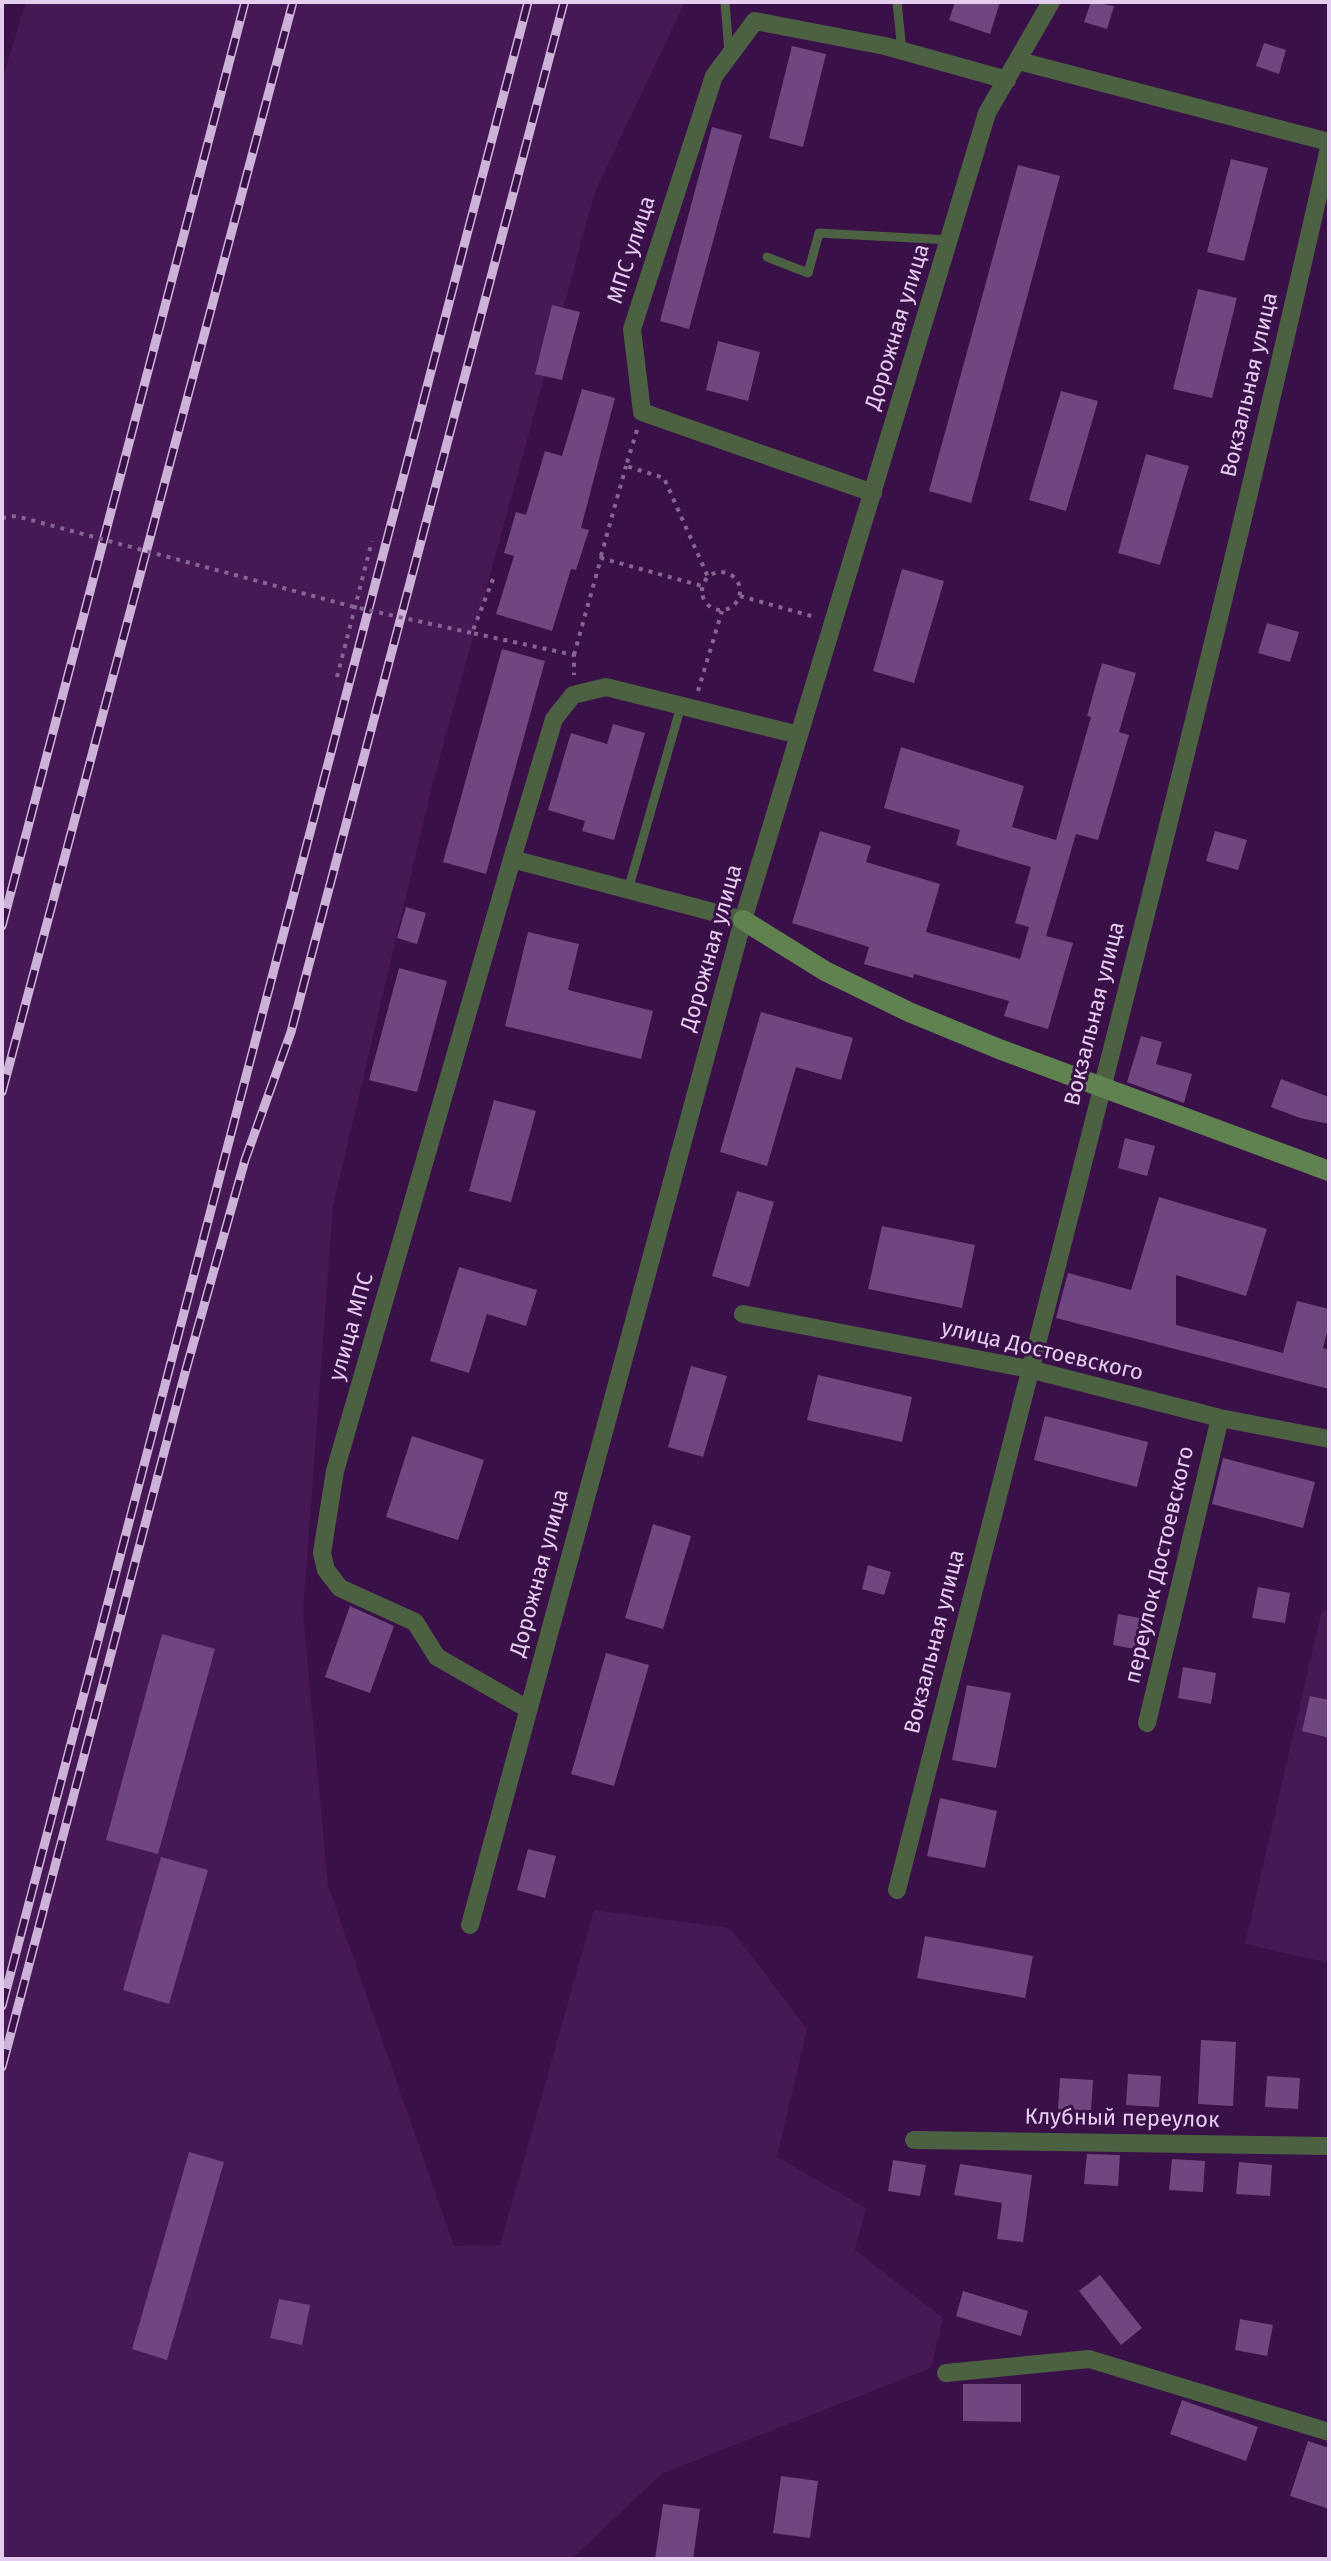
<!DOCTYPE html>
<meta charset="utf-8">
<style>
body{margin:0}
#map{position:relative;width:1331px;height:2561px;overflow:hidden;background:#3a1048;font-family:"Fira Sans",sans-serif}
canvas{display:block}
.frame{position:absolute;inset:0;border:4px solid #e5cdef;pointer-events:none}
</style>
<div id="map">
<canvas width="1331" height="2561"></canvas>
<div class="frame"></div>
</div>
<script>
const ctx = document.querySelector('canvas').getContext('2d');
ctx.lineJoin = 'round';
function paint(path, color) { ctx.fillStyle = color; ctx.fill(path, 'evenodd'); }
function strokePath(path, color, width, dash) { ctx.strokeStyle = color; ctx.lineWidth = width; ctx.lineCap = dash ? 'butt' : 'round'; ctx.setLineDash(dash || []); ctx.stroke(path); }
function write(font, color, halo, rows, align = 'center') {
  ctx.font = font + ' "Fira Sans",sans-serif'; ctx.lineWidth = 6; ctx.setLineDash([]); ctx.textBaseline = 'middle'; ctx.strokeStyle = halo; ctx.fillStyle = color; for (const [text, x, y, turn = 0] of rows) {
    ctx.save(); ctx.translate(x, y); ctx.rotate((+turn || 0) * Math.PI / 180); ctx.textAlign = isNaN(turn) ? turn : align; if (halo) ctx.strokeText(text, 0, 0); ctx.fillText(text, 0, 0); ctx.restore();
  }
}
paint(new Path2D(`
 M26,2h659l-90,190 -164,598 -98,416 -30,407 25,272 126,361 46,-1 94,-335 136,18 77,101 -30,128 89,51 -11,42 88,68 -12,50 -270,106 -89,85h-570v-2479z
 M1322,1609l7,1v353l-84,-19z`), '#461856');
paint(new Path2D(`
 M955,2h45l-10,32 -41,-14z
 M1091,2l23,4 -7,23 -23,-7z
 M1264,43l22,7 -7,24 -23,-8z
 M792,46l34,8 -23,93 -34,-9z
 M712,127l30,8 -53,194 -29,-8z
 M1231,159l37,9 -24,93 -37,-9z
 M1018,165l42,11 -89,327 -42,-12z
 M1198,289l39,9 -25,100 -39,-9z
 M552,305l28,7 -18,68 -27,-6z
 M718,341l42,11 -12,49 -42,-11z
 M582,389l33,9 -34,130 8,2 -13,40 -5,-1 -19,62 -56,-17 18,-58 -10,-3 12,-41 10,3 19,-64 17,5z
 M1061,391l37,10 -32,110 -37,-11z
 M1146,454l43,12 -29,99 -42,-12z
 M902,569l42,12 -30,102 -41,-12z
 M1267,623l32,9 -9,30 -32,-9z
 M502,649l43,12 -59,213 -43,-12z
 M1102,663l34,10 -17,59 10,3 -31,105 -22,-6 -30,102 27,7 -25,86 -44,-13 5,-15 -95,-27 -1,4 -49,-14 5,-17 -77,-24 28,-92 51,15 -5,16 74,22 -14,48 94,27 9,-32 -14,-4 16,-56 -75,-22 4,-15 -76,-22 17,-61 123,39 -12,41 44,13 35,-123 -4,-1z
 M613,724l32,9 -31,107 -32,-9 3,-10 -37,-11 23,-77 36,11z
 M1215,831l32,9 -9,30 -32,-9z
 M406,907l20,6 -9,31 -20,-6z
 M528,932l51,12 -11,46 85,21 -12,48 -136,-33z
 M399,968l48,13 -30,111 -48,-12z
 M761,1012l92,26 -12,42 -45,-13 -29,99 -47,-14z
 M1141,1036l21,6 -6,22 36,10 -8,29 -57,-21z
 M1281,1079l48,18v27l-29,-6 -29,-11z
 M494,1100l42,11 -25,91 -42,-11z
 M1125,1138l30,8 -8,30 -29,-8z
 M737,1191l37,11 -25,85 -37,-11z
 M1159,1197l108,32 -21,67 -70,-21v50l107,28 14,-52 32,8v16l-6,23 6,2v39l-273,-71 12,-45 63,17z
 M882,1226l93,19 -13,63 -94,-19z
 M459,1267l78,23 -11,36 -39,-12 -18,59 -39,-12z
 M691,1366l36,10 -24,81 -35,-10z
 M818,1375l94,22 -10,45 -95,-22z
 M1045,1416l103,26 -11,45 -103,-27z
 M412,1436l72,24 -26,80 -72,-23z
 M1223,1458l92,24 -12,46 -91,-24z
 M653,1524l38,12 -28,93 -38,-11z
 M868,1565l23,7 -7,23 -22,-6z
 M1258,1587l32,6 -5,30 -33,-5z
 M350,1606l44,20 -24,67 -45,-16z
 M1118,1614l33,6 -5,31 -33,-6z
 M162,1634l53,15 -57,205 -52,-14z
 M606,1653l43,12 -35,121 -43,-12z
 M1183,1667l33,6 -5,31 -33,-6z
 M967,1685l44,8 -15,75 -44,-8z
 M1310,1696l19,4v38l-27,-7z
 M940,1798l57,13 -12,57 -58,-12z
 M528,1849l28,7 -11,42 -28,-8z
 M161,1857l47,13 -39,134 -46,-14z
 M925,1936l108,20 -8,42 -108,-20z
 M1201,2040l35,2 -3,64 -35,-2z
 M1128,2074l33,2 -2,31 -33,-2z
 M1267,2076l33,2 -2,31 -33,-2z
 M1060,2078l33,2 -2,31 -33,-2z
 M189,2152l35,10 -57,198 -35,-11z
 M1087,2154l33,1 -2,31 -34,-2z
 M1172,2159l33,2 -2,31 -34,-2z
 M893,2160l33,5 -6,31 -32,-5z
 M1239,2162l33,3 -2,31 -34,-2z
 M960,2164l72,11 -9,67 -26,-3 5,-36 -48,-8z
 M1100,2275l42,53 -21,17 -42,-54z
 M963,2291l65,20 -7,25 -65,-20z
 M279,2299l31,6 -8,40 -32,-7z
 M1240,2319l33,6 -6,31 -32,-6z
 M963,2384h58v38l-58,-1z
 M1182,2400l76,27 -12,34 -76,-27z
 M1308,2441l21,7v61l-39,-13z
 M781,2476l37,5 -8,57 -37,-5z
 M663,2504l37,5 -7,50h-38z`), '#704681');
strokePath(new Path2D(`
 M637,430l-11,36 38,12 44,99
 M601,556l25,-90
 M702 591a19 19 0 1 1 38 0a19 19 0 1 1-38 0Z
 M493,579l-21,54 102,22v20
 M740,596l75,21
 M574,655l27,-97 101,28
 M337,677l35,-136
 M698,691l24,-80`), '#876593', 4, [4, 6]);
strokePath(new Path2D(`
 M725,2l4,51
 M897,2l5,49
 M767,257l41,16 11,-40 130,7
 M628,890l53,-184`), '#4c6142', 9);
strokePath(new Path2D(`
 M1019,61l310,81
 M873,493l-231,-81 -10,-83 82,-253 41,-55 130,25 122,34
 M512,859l-177,612 -13,82 4,17 14,18 75,34 22,35 91,52
 M743,920l-231,-61 42,-140 19,-24 33,-8 193,48
 M743,1314l286,55 191,49 109,21
 M1147,1723l73,-305
 M897,1890c148,-580 301,-1159 432,-1742
 M470,1925l273,-1005 56,-185 188,-622 64,-111
 M914,2140l415,6
 M946,2373l143,-14 240,73`), '#4c6142', 18);
strokePath(new Path2D(`
 M743,920l82,51 84,41 90,37 330,122`), '#608250', 20);
const rail = new Path2D(`
 M2,926l243,-924
 M2,1092l291,-1090
 M2,2006l526,-2004
 M2,2067l183,-694 60,-213 46,-128 273,-1030`);
strokePath(rail, '#ccb2d7', 9);
strokePath(rail, '#3a1048', 6, [18]);
strokePath(new Path2D(`
 M2,518l14,-2 338,91 118,26`), '#876593', 4, [4, 6]);
write('22px', '#e5cdef', '#3a1048', [
 ["МПС улица",632,250,-72],
 ["Дорожная улица",898,327,-73],
 ["Вокзальная улица",1250,385,-77],
 ["Дорожная улица",712,948,-74],
 ["Вокзальная улица",1095,1014,-76],
 ["улица МПС",352,1327,-74],
 ["улица Достоевского",1042,1351,13],
 ["переулок Достоевского",1160,1565,-77],
 ["Дорожная улица",540,1573,-75],
 ["Вокзальная улица",935,1642,-76],
 ["Клубный переулок",1122,2119,1]
]);
</script>
